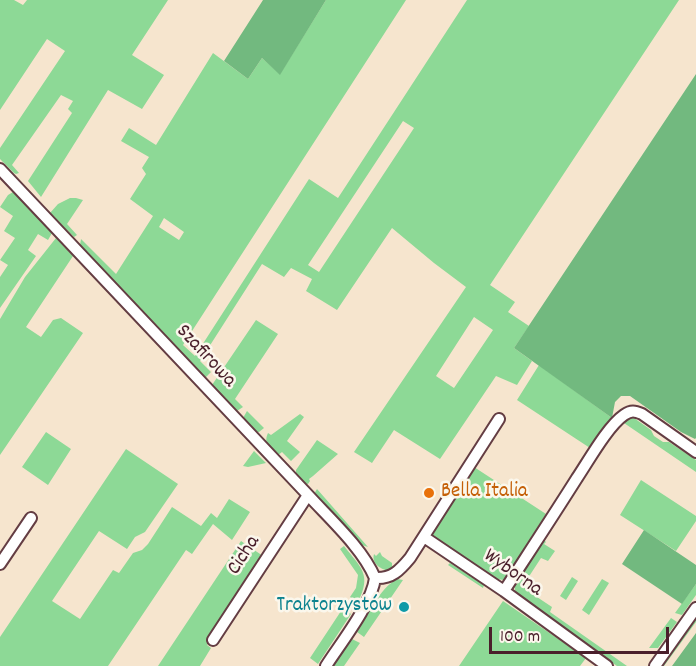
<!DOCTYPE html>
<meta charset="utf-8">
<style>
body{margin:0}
#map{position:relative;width:696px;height:666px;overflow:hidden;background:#f6e5ce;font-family:Dekko,sans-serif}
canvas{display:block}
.scale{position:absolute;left:489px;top:627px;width:180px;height:27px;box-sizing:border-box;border:3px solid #4a1f2b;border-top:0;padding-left:8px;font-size:18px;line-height:21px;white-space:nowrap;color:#4a1f2b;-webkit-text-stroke:4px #fbf7ec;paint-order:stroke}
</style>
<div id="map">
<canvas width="696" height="666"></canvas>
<div class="scale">100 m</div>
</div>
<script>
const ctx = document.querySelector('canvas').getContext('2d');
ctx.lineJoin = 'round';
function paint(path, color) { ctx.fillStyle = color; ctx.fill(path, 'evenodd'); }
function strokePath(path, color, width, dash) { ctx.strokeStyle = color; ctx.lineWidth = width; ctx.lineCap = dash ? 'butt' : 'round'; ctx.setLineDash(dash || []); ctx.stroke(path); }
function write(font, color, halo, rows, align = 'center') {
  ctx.font = font + ' Dekko,sans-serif'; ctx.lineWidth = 5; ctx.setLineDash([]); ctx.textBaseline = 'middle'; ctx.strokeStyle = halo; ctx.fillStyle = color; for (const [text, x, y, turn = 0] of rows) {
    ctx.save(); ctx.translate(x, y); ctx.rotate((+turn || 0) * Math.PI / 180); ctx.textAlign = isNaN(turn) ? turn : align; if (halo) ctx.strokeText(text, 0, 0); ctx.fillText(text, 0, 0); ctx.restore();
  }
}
paint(new Path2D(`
 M0,0h14l9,5 4,-5h141l-36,55 32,20 -22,34 -34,-19 -67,107 -13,-16 44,-68 -4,-4 5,-8 -12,-6 -49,70 7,8 -3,1 -2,-1 -14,-14v-11l65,-97 -18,-12 -47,71z
 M326,0h80l-223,345 12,11 114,-177 29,19 129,-198h212l-189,285 25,17 -7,10 21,14 -15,22 18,13 -15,24 -21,-9 -56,83 -46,-29 -22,33 -18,-11 112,-165 -32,-24 -42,-35 -55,82 -31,-19 6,-12 -21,-11 -7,9 -22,-13 -62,97 11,11 -6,6 -125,-133 1,-6 35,35 37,-58 -23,-17 16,-25 -4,-6 7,-11 -28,-16 8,-13 27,17 57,-92 35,26 14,-21 18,16zM403,121l11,7 -95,144 -11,-7zM164,218l20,14 -5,8 -20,-13zM474,317l19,13 -39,58 -18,-12z
 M13,192l39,41 -4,7 -10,-6 -10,16 8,6 -36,52v-31l8,-12 -8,-5 15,-22 -11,-7 9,-15 -13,-9 8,-12z
 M70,198h6l7,2 -16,24 10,11 -3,2 -24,-24 8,-9z
 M56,238l17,18 -47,71 15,10 12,-17 8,-2 22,15 -83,122v-136l25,-42z
 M256,320l22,14 -43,65 8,8 -6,4 -25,-26z
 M539,365l73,53 -22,30 -73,-48z
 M247,411l17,17 -5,4h-3l-13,-14z
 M300,414l4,3 -17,24 13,11 -9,9 -9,-9 -5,4c-7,-9 -14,-12 -9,-23l3,2z
 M629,418h5l17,12 3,6 9,6h6l27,18v12l-72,-49z
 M46,432l25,17 -23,36 -26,-18z
 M317,440l21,14 -25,22 -4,3 1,2 -2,3c-6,0 -9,-6 -12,-10v-4z
 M126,449l52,35 -33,48 -10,5 -8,12 -28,-18 -47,70 28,18 33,-49 6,3 14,-20 9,-3 6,-6 24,-37 29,19 10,-13 6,5 12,-19 21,13 -18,28 -19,-16 -21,30 -6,-4 -78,116h-108v-29z
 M254,451l12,12 -18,4 -5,-1z
 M474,467l69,45 3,2 -41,65 -2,1 -5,-1 -67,-43z
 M641,480l55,36v5l-20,30 -56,-36z
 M317,489l51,58 -9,-3 -45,-50z
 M543,539l3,3 -2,2 11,7 -7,10 -7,-3 -13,20 4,7 -1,8 21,14 -2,5 77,54h-10l-101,-71 -2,-11z
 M241,541l22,15 -56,89 4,3 -11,18h-42z
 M344,546c17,22 28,28 14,56l-8,-5 6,-9 2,-13 -18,-26z
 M380,552l2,4 10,7v6l-2,2c-8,-1 -19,-7 -16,-17l2,2z
 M450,563l34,22 -1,3 -35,-23z
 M572,577l6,4 -12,19 -6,-4z
 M397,579l6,1 -39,57 -7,-5c10,-16 23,-44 40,-53z
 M602,579l7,4 -20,32 -7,-5z
 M696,584v11l-14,20 -7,-2z
 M503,601l83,57 -6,8h-121z
 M343,608l8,6 -33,50 -8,-6z
 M696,615v7l-32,44h-4z
 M671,618l6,4 -19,26h-9z
 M352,639l8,4 -16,23h-11z`), '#8dd996');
paint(new Path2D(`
 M263,0h63l-46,75 -18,-17 -14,21 -24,-18z
 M696,74v364l-1,1 -14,-7 -51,-36h-9l-6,6 -3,16 -98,-70z
 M644,530l52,35v19l-14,20 -60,-40z
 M696,633v33h-24z`), '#72b97f');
const street = new Path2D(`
 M0,169l308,326c22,24 55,54 67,83
 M424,537l80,54 103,75
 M0,564l31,-46
 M375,578c17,1 25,-8 35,-20l89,-139
 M504,591c24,-37 49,-75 73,-113 12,-18 31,-52 47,-63 7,-5 11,-4 18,-1l54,38
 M213,640l95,-145
 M326,666c14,-22 46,-62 49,-88
 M655,666l41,-58`);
strokePath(street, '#643d43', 14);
strokePath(street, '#fff', 10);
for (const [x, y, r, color] of [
 [429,493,6,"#e8710a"],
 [404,607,6,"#0f9aa8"]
]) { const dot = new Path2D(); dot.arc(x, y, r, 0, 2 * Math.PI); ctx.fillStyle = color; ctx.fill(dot); strokePath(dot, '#fbf7ec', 2); }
write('21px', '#4a1f2b', '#fbf7ec', [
 ["Szafirowa",205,357,47],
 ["Cicha",245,556,-57],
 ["Wyborna",512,574,35]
]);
write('21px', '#c56008', '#fbf7ec', [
 ["Bella Italia",441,493]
], 'left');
write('21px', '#0d838f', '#fbf7ec', [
 ["Traktorzystów",392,607]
], 'right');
</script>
